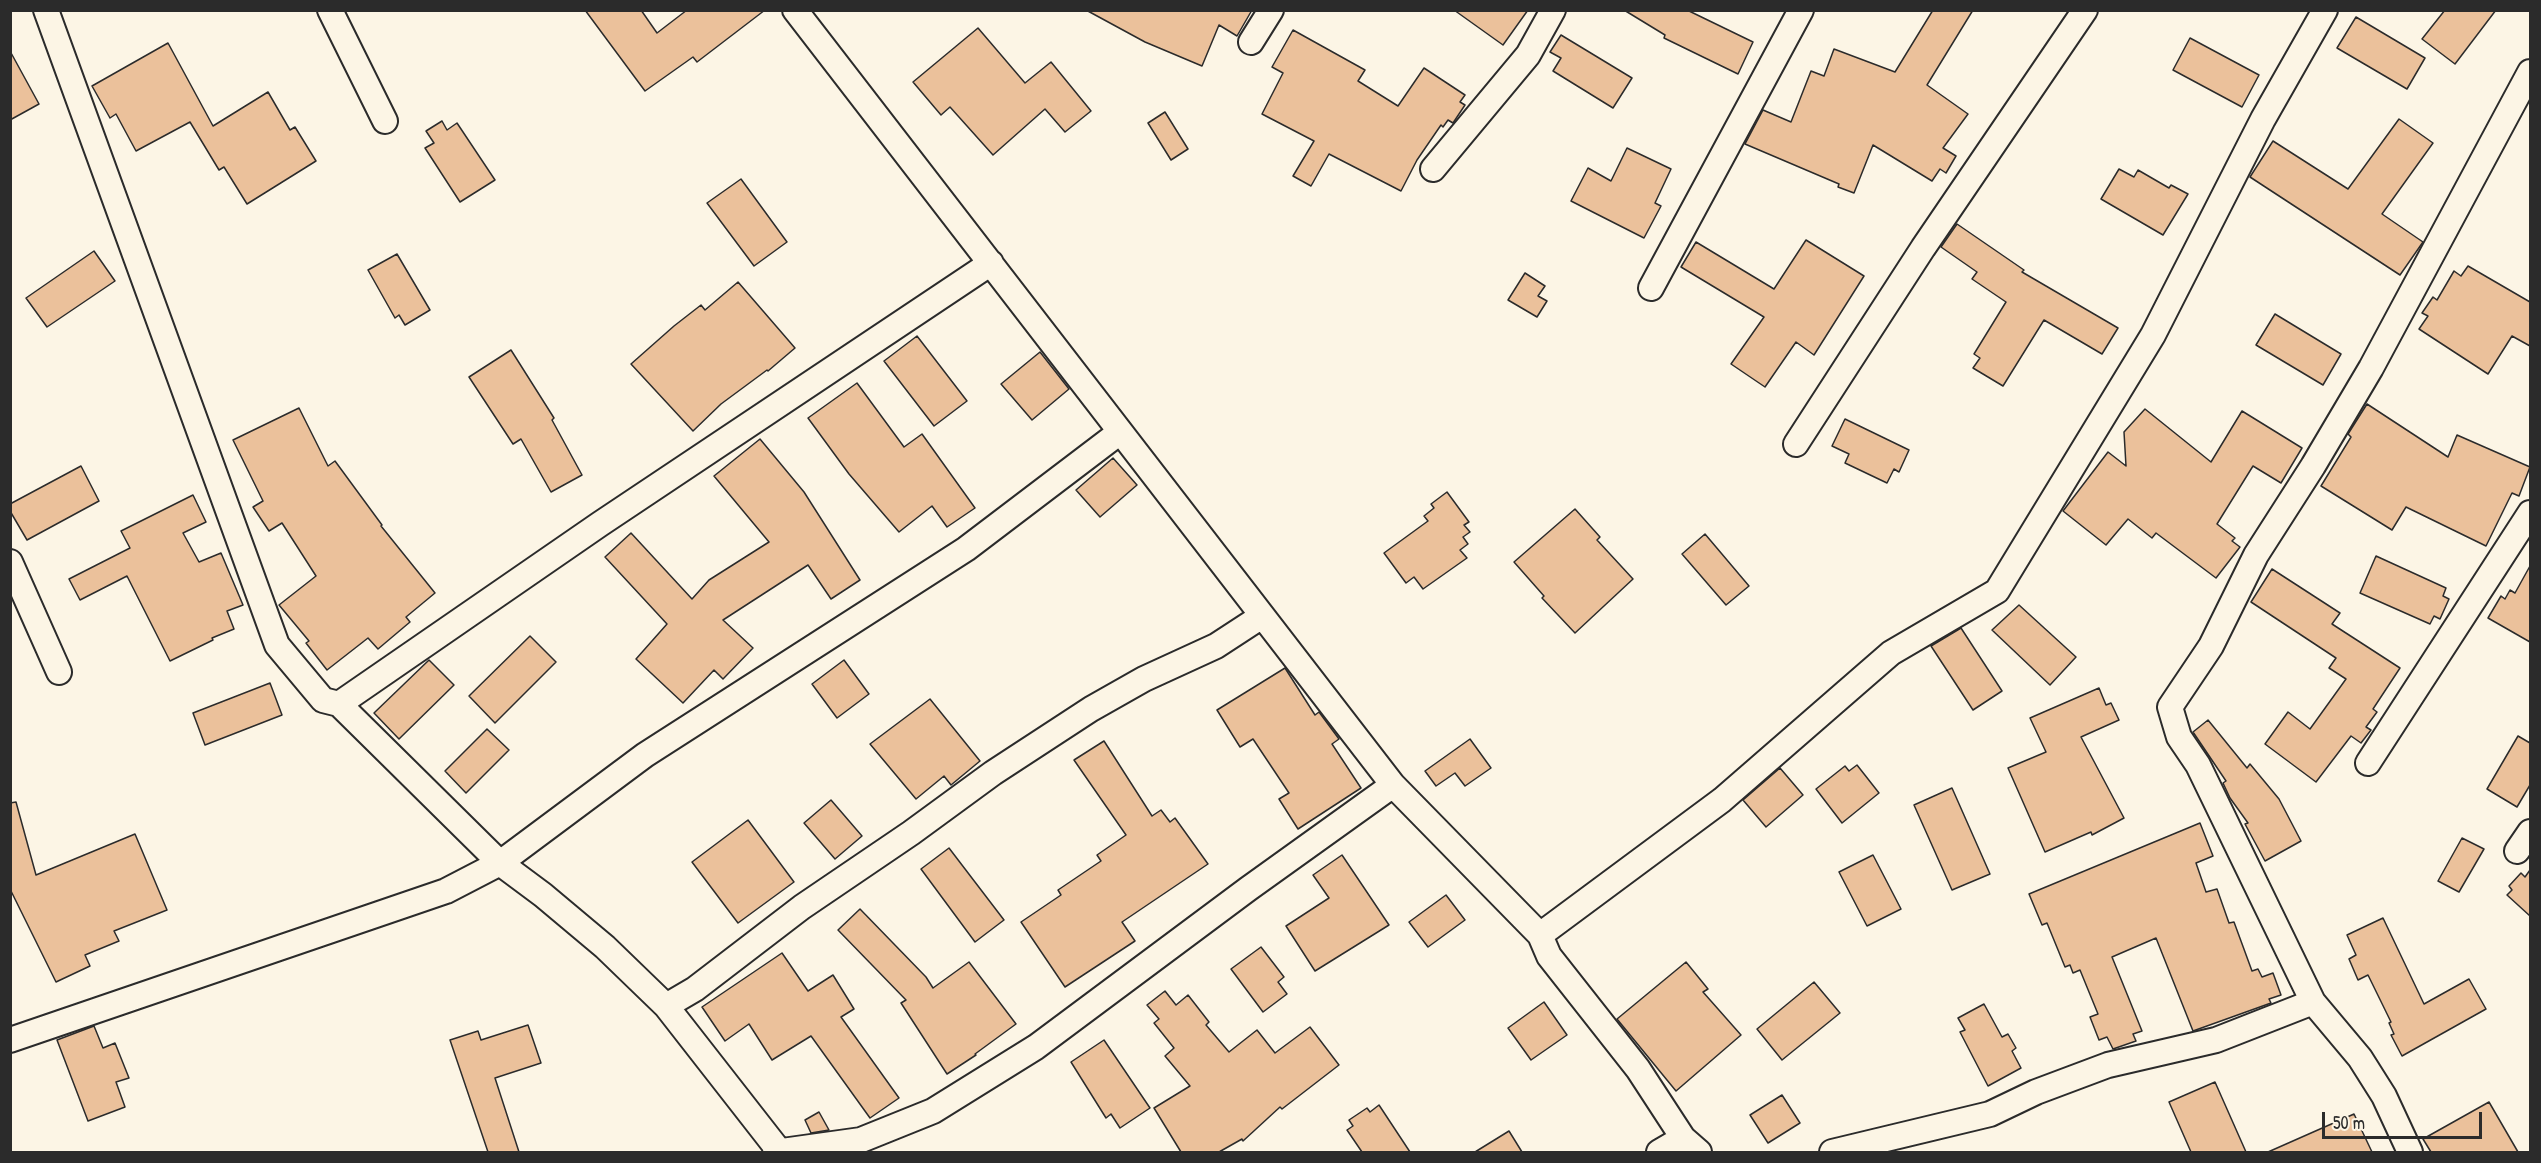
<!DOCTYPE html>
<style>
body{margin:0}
#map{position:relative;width:2541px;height:1163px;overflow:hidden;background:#fcf5e5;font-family:"Patrick Hand",sans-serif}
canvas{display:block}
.frame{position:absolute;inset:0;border:12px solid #2b2b2b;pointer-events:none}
.scale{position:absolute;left:2322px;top:1112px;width:160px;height:27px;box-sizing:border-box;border:3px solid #2b2b2b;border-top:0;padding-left:8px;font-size:18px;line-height:21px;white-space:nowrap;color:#2b2b2b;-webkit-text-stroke:4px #fcf5e5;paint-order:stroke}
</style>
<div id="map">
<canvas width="2541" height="1163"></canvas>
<div class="frame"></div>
<div class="scale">50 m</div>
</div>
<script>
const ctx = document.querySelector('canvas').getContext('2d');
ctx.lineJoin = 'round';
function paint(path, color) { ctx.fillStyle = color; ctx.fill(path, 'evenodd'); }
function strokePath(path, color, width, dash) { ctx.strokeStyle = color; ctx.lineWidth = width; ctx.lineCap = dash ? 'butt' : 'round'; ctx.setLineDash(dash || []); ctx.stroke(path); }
const building = new Path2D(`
 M585,10h56l16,23 30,-23h78l-68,52 -4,-5 -48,34z
 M1086,10h166l-15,26 -18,-11 -17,41 -57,-24z
 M1454,10h74l-25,35z
 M1624,10h63l66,32 -15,32 -74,-36 1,-3z
 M1933,10h40l-46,75 41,29 -25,34 13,8 -10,17 -6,-4 -8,12 -59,-36 -19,48 -16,-6 1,-3 -94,-40 18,-34 28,12 20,-51 13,5 10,-27 61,23z
 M2445,10h51l-41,54 -33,-25z
 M2356,17l69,41 -18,31 -70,-41z
 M978,28l47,55 26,-21 40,49 -26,21 -20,-23 -52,46 -43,-48 -9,8 -28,-33z
 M1293,30l72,40 -7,11 40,25 26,-38 41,27 -5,7 5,3 -12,18 -5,-3 -5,7 -2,-2 -24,35 -16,31 -72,-37 -18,32 -18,-10 21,-35 -52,-27 21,-41 -11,-6z
 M1561,35l71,43 -19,30 -60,-37 8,-13 -11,-6z
 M2190,38l69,37 -17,32 -69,-37z
 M168,43l45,83 55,-34 22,38 5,-3 21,34 -69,43 -23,-37 -5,3 -29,-48 -54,29 -20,-37 -6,4 -18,-32z
 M10,51l29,53 -29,16z
 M1165,112l23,37 -17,11 -23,-37z
 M2399,119l34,24 -51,71 41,28 -23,33 -150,-98 23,-36 75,48z
 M442,121l5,9 10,-7 38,57 -35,22 -35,-54 9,-5 -8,-12z
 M1627,148l44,21 -16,34 6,3 -17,32 -73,-37 17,-33 23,13z
 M2119,169l15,8 4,-7 31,18 2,-3 17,9 -25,41 -62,-36z
 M741,179l46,63 -33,24 -47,-63z
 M1957,224l67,46 -2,2 96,56 -16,26 -58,-34 -41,66 -30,-18 7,-10 -6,-4 32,-52 -34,-23 5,-7 -36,-25z
 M1806,240l58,36 -50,79 -18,-13 -31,45 -34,-23 33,-47 -83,-50 15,-25 78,47z
 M94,251l21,30 -68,46 -21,-29z
 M397,254l33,56 -25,15 -6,-10 -4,3 -27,-48z
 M2468,266l62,36v44l-18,-10 -24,38 -69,-45 9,-13 -6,-3 11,-16 4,3 17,-29 7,5z
 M1525,273l20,13 -7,10 9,5 -10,16 -29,-17z
 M738,282l57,66 -27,23 -1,-1 -46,34 -28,27 -62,-67 43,-38 27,-21 4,5z
 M2275,314l66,40 -18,31 -67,-40z
 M917,336l50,65 -33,25 -50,-65z
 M511,350l43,68 -2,2 30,55 -31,17 -30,-53 -8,5 -44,-67z
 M1040,352l29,37 -37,31 -31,-36z
 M857,383l47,64 18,-13 53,74 -28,19 -15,-21 -33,26 -50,-58 -41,-56z
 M2367,404l81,53 9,-22 73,32 -11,29 -7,-3 -26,53 -80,-39 -14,23 -71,-44 30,-49 -3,-3z
 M299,408l29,58 7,-5 47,64 -1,1 54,67 -29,24 4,5 -32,27 -10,-11 -41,32 -21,-27 3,-2 -30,-36 37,-29 -34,-53 -13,8 -16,-24 10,-6 -30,-61z
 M2145,409l66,53 31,-51 60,37 -21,35 -28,-17 -36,58 18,14 -3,3 8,6 -24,31 -60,-45 -4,5 -24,-19 -22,26 -43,-34 45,-59 18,14 -2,-34z
 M1845,419l64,31 -10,22 -5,-3 -7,14 -42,-20 4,-9 -17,-8z
 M760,439l44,53 56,88 -29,19 -23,-34 -85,55 30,28 -30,31 -9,-9 -31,33 -47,-44 31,-35 -62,-67 26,-24 61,66 17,-19 60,-38 -55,-66z
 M1113,458l24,27 -37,32 -24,-27z
 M81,466l18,35 -72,39 -17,-29v-7z
 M1447,492l22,30 -5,3 6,7 -7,5 5,7 -8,6 7,8 -44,31 -9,-12 -8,6 -22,-30 44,-32 -4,-5 10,-8 -3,-4z
 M193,495l13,27 -23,11 16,29 22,-9 22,52 -16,6 7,18 -22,9 1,2 -43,21 -43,-85 -47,24 -11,-21 61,-31 -9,-17z
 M1575,509l25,28 -3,3 36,39 -58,54 -33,-35 2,-2 -30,-34z
 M1705,534l44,52 -23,19 -44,-51z
 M2376,556l70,32 -3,8 6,3 -9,20 -6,-3 -4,8 -70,-31z
 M2530,566v76l-42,-24 13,-22 4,3 5,-9 5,3z
 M2272,569l68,44 -8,11 68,44 -27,41 4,3 -11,15 5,3 -10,13 -10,-7 -35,46 -51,-38 23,-32 22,17 36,-50 -17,-11 7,-10 -85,-56z
 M2019,605l57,52 -26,28 -58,-55z
 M1961,628l41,63 -29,19 -42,-64z
 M530,636l26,26 -61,61 -26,-27z
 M429,660l25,25 -55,54 -25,-26z
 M844,660l25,34 -32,24 -25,-34z
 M1285,668l30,47 4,-3 20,27 -7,5 29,44 -63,41 -19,-30 10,-6 -36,-54 -13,8 -23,-37z
 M270,683l12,32 -77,30 -12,-32z
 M2099,688l7,17 5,-2 8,17 -38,17 43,81 -32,17 -1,-3 -46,20 -37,-84 38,-16 -16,-34z
 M930,699l50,62 -29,24 -7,-9 -28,23 -46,-55z
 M2208,720l39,48 3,-4 29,35 22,42 -36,20 -20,-37 3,-1 -18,-25 -7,-15 3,-2 -33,-49z
 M487,729l22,21 -43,43 -21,-22z
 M2518,736l12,7v42l-13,22 -30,-18z
 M1470,739l21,29 -26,18 -10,-13 -19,13 -11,-15z
 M1104,741l48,75 9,-6 9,12 5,-4 33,46 -86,58 13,19 -70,46 -44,-65 40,-27 -3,-5 43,-29 -4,-6 29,-20 -52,-75z
 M1857,765l22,28 -37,30 -26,-34 29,-23 4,5z
 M1780,768l23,27 -37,32 -23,-27z
 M1952,788l38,86 -38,16 -38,-85z
 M831,800l31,36 -27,23 -31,-36z
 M16,802l20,73 99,-41 32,76 -53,21 5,10 -34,14 5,11 -34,16 -46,-93v-86z
 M748,820l46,62 -56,41 -46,-61z
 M2200,823l13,33 -17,7 10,29 11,-3 12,34 5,-1 18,49 6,-2 4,8 11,-4 8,22 -12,4 2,4 -78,28 -37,-93 -44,19 30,74 -9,3 3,7 -23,8 -6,-12 -8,3 -9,-23 8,-3 -18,-44 -7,3 -3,-8 -5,2 -18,-44 -5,2 -13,-31z
 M2462,838l22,11 -25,43 -21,-11z
 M949,848l55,72 -29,22 -54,-73z
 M1342,855l47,70 -74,46 -29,-45 43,-28 -16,-23z
 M1873,855l28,54 -34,17 -28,-54z
 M2530,870v46l-23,-21 5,-5 -3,-4 12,-13 4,4z
 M1446,895l19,25 -37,27 -19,-25z
 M860,909l66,68 7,11 36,-26 47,62 -41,30 1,1 -29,19 -46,-71 5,-3 -68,-70z
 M2383,918l41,86 45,-25 17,30 -84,47 -11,-21 3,-1 -5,-11 2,-1 -23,-47 -10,5 -9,-21 7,-4 -9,-20z
 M1261,947l23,30 -6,5 9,12 -24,18 -32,-43z
 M782,953l26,38 25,-16 21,34 -13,8 58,81 -29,20 -59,-82 -39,24 -23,-36 -24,17 -23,-34z
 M1686,962l22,27 -5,3 38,43 -65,56 -59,-72z
 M1814,982l26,31 -58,47 -25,-31z
 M1165,991l11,14 12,-10 21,27 -3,3 23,27 28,-22 18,23 35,-26 29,38 -57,44 -2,-2 -37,34 -1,-2 -23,13h-38l-27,-44 36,-22 -25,-30 9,-8 -20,-25 5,-4 -12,-14z
 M1544,1002l23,33 -36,25 -23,-32z
 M1984,1004l18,33 6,-3 8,14 -4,3 9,17 -33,18 -28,-54 5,-2 -7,-12z
 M528,1025l13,38 -46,15 24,74h-31l-38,-112 28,-9 3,9z
 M94,1026l9,22 12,-5 14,35 -13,4 9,25 -37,14 -31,-81z
 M1104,1040l46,68 -30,20 -9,-14 -5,4 -35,-56z
 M2215,1082l31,70h-55l-22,-50z
 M1782,1095l18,28 -32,20 -18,-28z
 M2489,1102l29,50h-87l-8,-13z
 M1379,1105l31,47h-48l-15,-22 6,-4 -4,-6 18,-12 3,4z
 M819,1112l10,18 -18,3 -6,-13z
 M2354,1114l18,38h-104z
 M1509,1131l13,21h-47z`);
paint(building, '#ebc19b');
strokePath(building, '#2b2b2b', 1.5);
const street = new Path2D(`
 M46,10l231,635 46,55 16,4 161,159 43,32 62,52 61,59 114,146
 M330,10l55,111
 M795,10l598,775 147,150 9,21 89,113 45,69 16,14
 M1251,42l20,-32
 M1433,169l95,-114 25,-45
 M1651,288l150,-278
 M1796,444l127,-196 162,-238
 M10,562l49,110
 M339,704l261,-180 391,-261
 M2368,763l162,-250
 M2517,851l13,-19
 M1540,935l182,-135 169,-147 106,-62 156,-256 110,-216 62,-109
 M666,1006l29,-17 107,-82 109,-74 82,-60 98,-64 53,-30 72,-33 46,-30
 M10,1040l436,-149 54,-28 145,-108 321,-206 154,-117
 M775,1152l86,-12 72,-29 103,-64 212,-158 145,-104
 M1659,1152l24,-14
 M1832,1152l158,-38 46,-22 72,-27 108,-25 97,-38
 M2410,1152l-26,-56 -24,-38 -47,-56 -115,-237 -19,-28 -9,-30 41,-61 45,-91 57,-89 58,-98 159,-296`);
strokePath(street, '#2b2b2b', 28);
strokePath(street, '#fcf5e5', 24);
</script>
